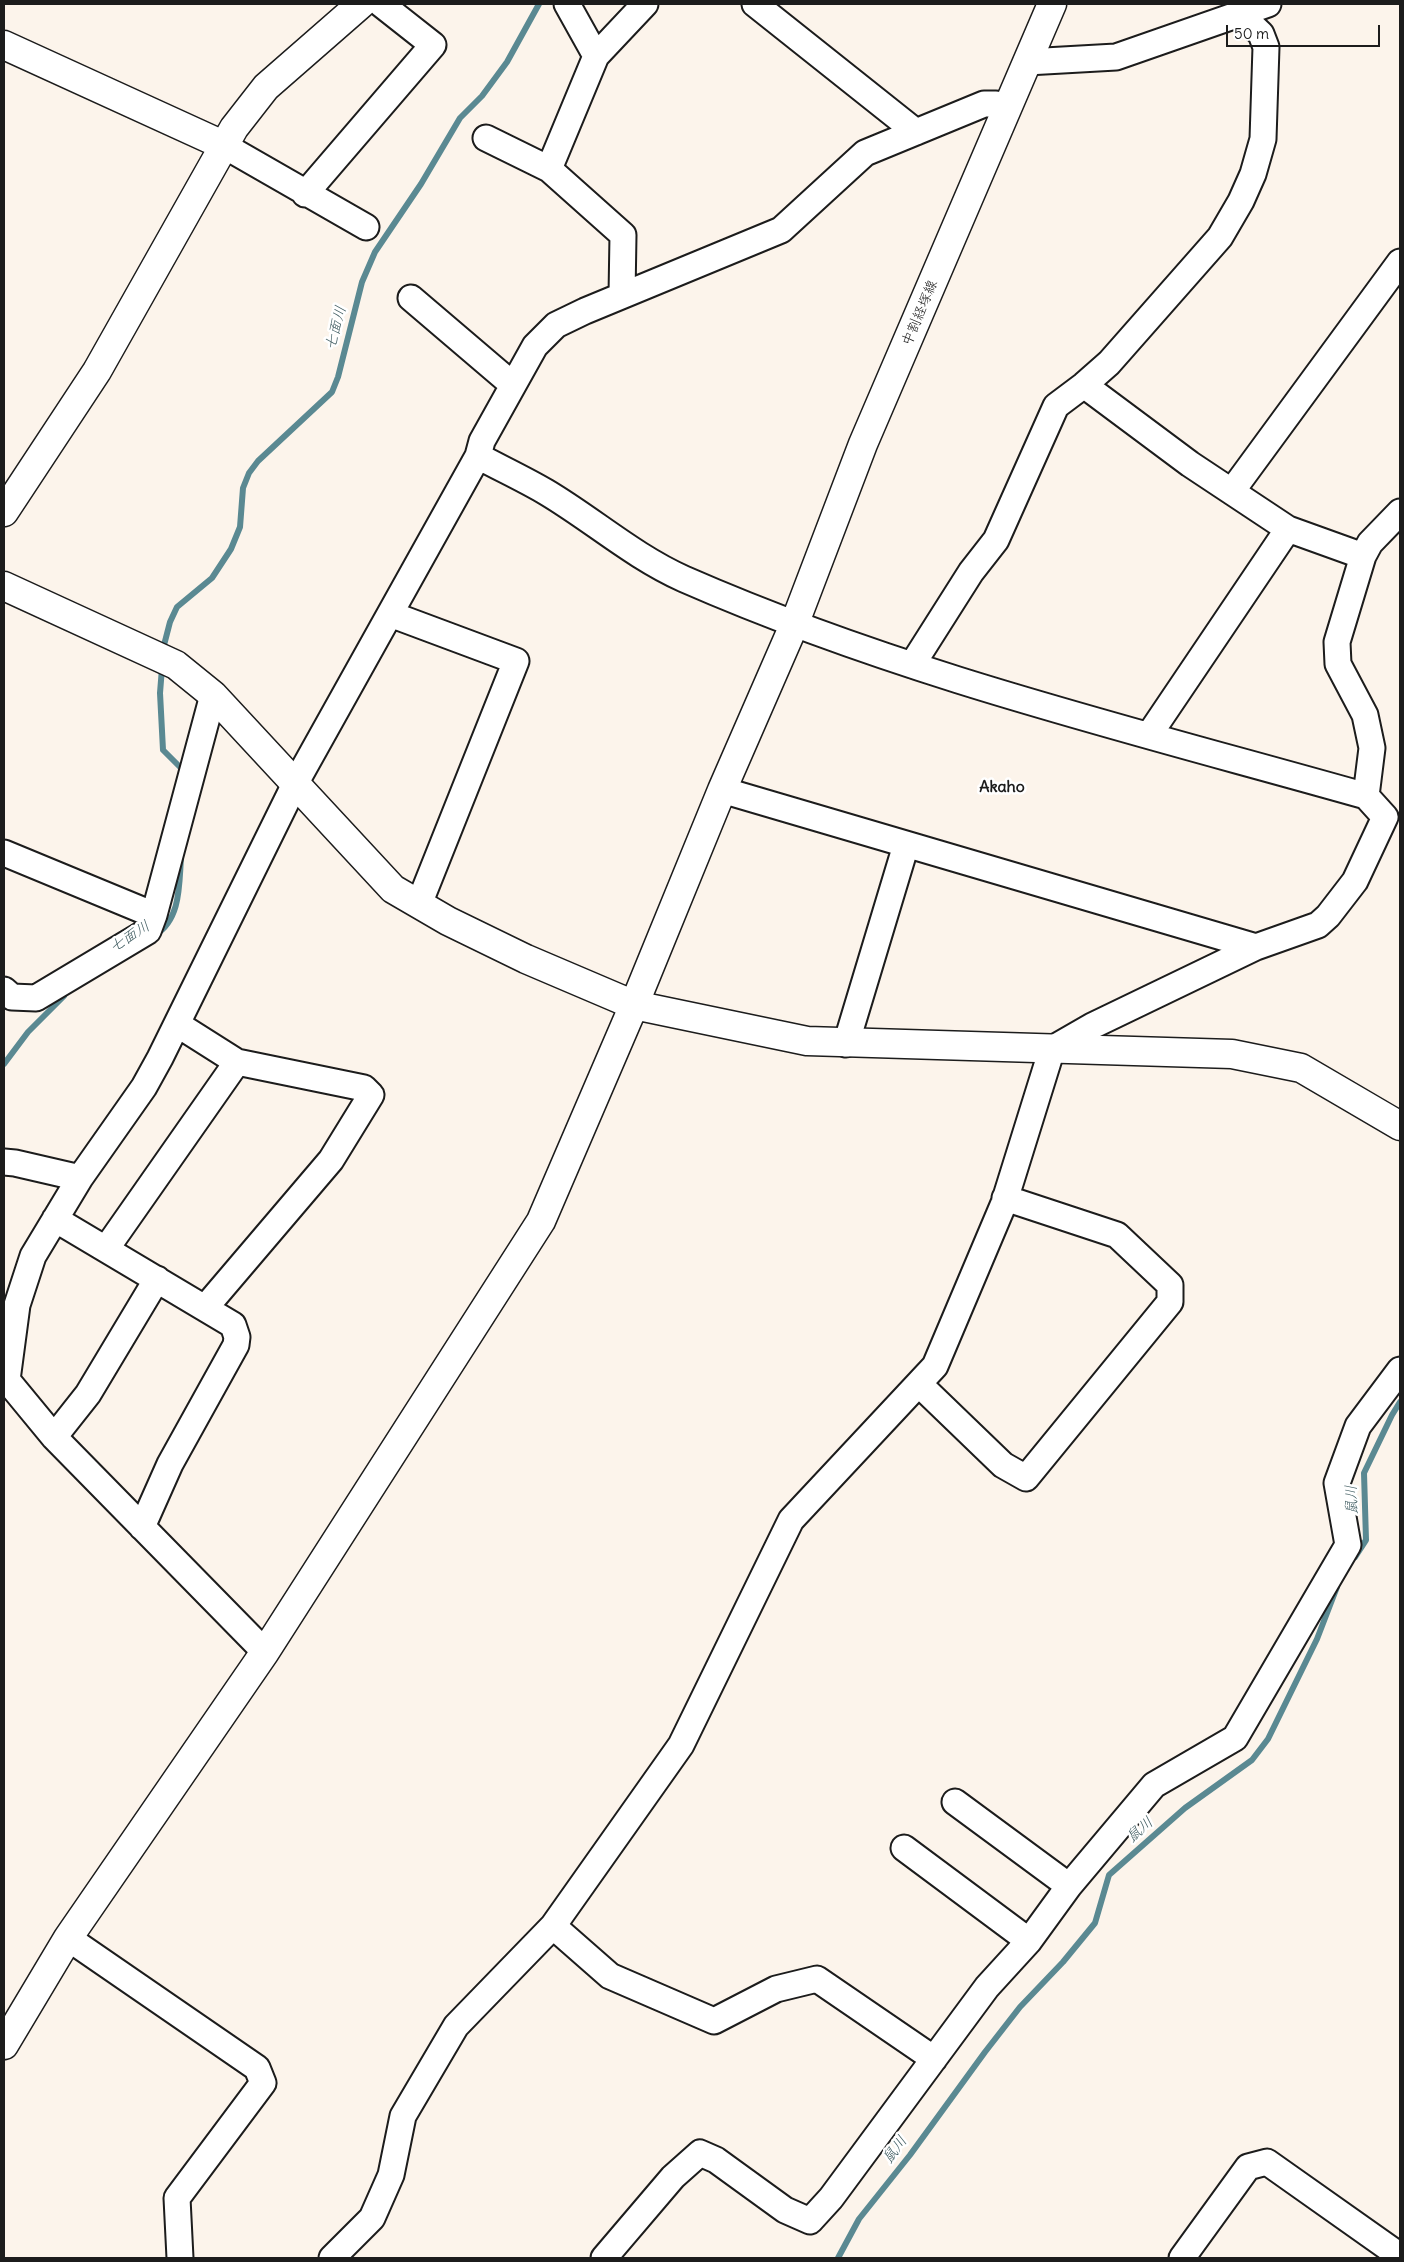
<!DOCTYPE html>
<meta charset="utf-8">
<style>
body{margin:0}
#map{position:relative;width:1404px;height:2262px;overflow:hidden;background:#fcf4eb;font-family:Delius,sans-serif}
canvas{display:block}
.frame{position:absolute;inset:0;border:5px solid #1c1c1c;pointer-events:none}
.scale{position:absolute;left:1226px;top:25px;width:154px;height:22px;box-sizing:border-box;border:2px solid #1c1c1c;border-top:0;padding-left:6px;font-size:15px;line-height:18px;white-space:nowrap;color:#1c1c1c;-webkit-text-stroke:4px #fff;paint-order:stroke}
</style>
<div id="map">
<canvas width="1404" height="2262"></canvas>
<div class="frame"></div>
<div class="scale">50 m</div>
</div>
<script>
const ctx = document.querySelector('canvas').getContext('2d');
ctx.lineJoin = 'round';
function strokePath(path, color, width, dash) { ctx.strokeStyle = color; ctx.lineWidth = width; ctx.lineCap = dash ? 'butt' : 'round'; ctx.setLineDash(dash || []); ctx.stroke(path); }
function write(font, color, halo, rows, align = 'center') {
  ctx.font = font + ' Delius,"Klee One",sans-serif'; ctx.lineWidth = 5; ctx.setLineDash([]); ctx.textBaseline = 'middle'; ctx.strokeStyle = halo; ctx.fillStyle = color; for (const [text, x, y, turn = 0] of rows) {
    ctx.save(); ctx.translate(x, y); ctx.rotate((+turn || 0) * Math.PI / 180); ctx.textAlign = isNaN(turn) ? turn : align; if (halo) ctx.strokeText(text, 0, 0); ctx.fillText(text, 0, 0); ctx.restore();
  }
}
strokePath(new Path2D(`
 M163,649l7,-27 7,-15 35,-29 19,-29 9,-22 3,-39 6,-15 9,-12 74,-69 6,-15 24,-95 13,-30 46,-68 39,-66 22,-22 25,-34 32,-58
 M162,668l-2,25 3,57 21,21
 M155,935c26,-15 24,-51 26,-77
 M4,1064l24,-32 36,-36
 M1355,1557l11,-17 -2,-67 28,-58 8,-13
 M838,2258l21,-39 51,-64 75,-103 35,-45 43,-45 32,-39 14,-48 76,-67 67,-48 16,-21 49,-100 20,-52`), '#5a8992', 6);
const street = new Path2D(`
 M567,4l29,52 -47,113 74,66 -1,60
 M755,4l161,128
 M596,56l49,-52
 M1027,62l89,-5 152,-53
 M486,138l63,31
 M223,145l143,82
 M305,194l128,-149 -52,-41
 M411,298l102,87
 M1084,385l106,79 98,65 75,27
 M1232,491l168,-229
 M390,614l126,47 -97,243
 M912,665l59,-93 25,-32 60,-134 28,-21 25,-22 111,-126 21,-36 12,-27 10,-35 3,-92 -5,-13 -21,-20
 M1149,735l139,-206
 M722,790l534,157
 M1366,796l6,-48 -7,-33 -27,-51 -1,-22 26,-86 7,-13 30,-31
 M4,853l150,62 59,-220
 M4,990l8,7 24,1 112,-67 6,-16
 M177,1024l60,38
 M846,1044l60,-199
 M4,1162l11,1 65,15
 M55,1219l178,106 4,12 -1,8 -66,119 -28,63
 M106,1249l131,-187 127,26 7,7 -40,65 -126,148
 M919,1384l84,81 23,13 144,-176v-17l-53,-50 -112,-37
 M54,1437l34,-43 69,-115
 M265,1652l-211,-215 -47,-57 10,-75 16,-49 47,-78 64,-91 16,-29 135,-274 183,-328 4,-15 53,-95 21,-21 29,-14 196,-81 84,-77 119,-49h12l11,4
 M955,1802l114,84
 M904,1848l125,93 40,-55 85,-101 81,-47 113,-193 -11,-62 21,-57 42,-56
 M553,1926l57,50 104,45 62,-32 41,-10 117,80
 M68,1938l189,130 6,15 -86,115 3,60
 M332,2258l40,-40 19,-43 12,-59 53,-90 97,-100 128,-181 110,-225 144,-154 69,-163 48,-154 40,-23 164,-79 62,-22 10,-9 27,-35 30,-64 -19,-21c-230,-65 -463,-121 -682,-217 -51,-23 -91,-59 -138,-87 -22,-13 -46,-24 -68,-36
 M604,2258l69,-81 27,-24 16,7 69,50 25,11 21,-23 156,-211 42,-46
 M1182,2258l66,-91 19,-5 133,94`);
const secondary = new Path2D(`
 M4,45l219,100
 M4,512l93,-141 137,-243 32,-41 95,-83
 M4,586l172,79 37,30 180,194 55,32 78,38 108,46 173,36 425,13 69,14 99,58
 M4,2045l64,-107 197,-286 276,-431 93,-216 88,-215 72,-165 69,-181 189,-440`);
strokePath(street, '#1c1c1c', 29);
strokePath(secondary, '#1c1c1c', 31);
strokePath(street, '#fff', 25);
strokePath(secondary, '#fff', 28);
write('14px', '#1c1c1c', '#fff', [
 ["中割経塚線",920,313,-67]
]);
write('italic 15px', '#405c61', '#fff', [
 ["七面川",336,328,-75],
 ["七面川",130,937,-33],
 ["鼠川",1352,1500,-92],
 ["鼠川",1140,1830,-41],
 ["鼠川",895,2150,-53]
]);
write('bold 16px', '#1c1c1c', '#fff', [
 ["Akaho",1002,787]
]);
</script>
